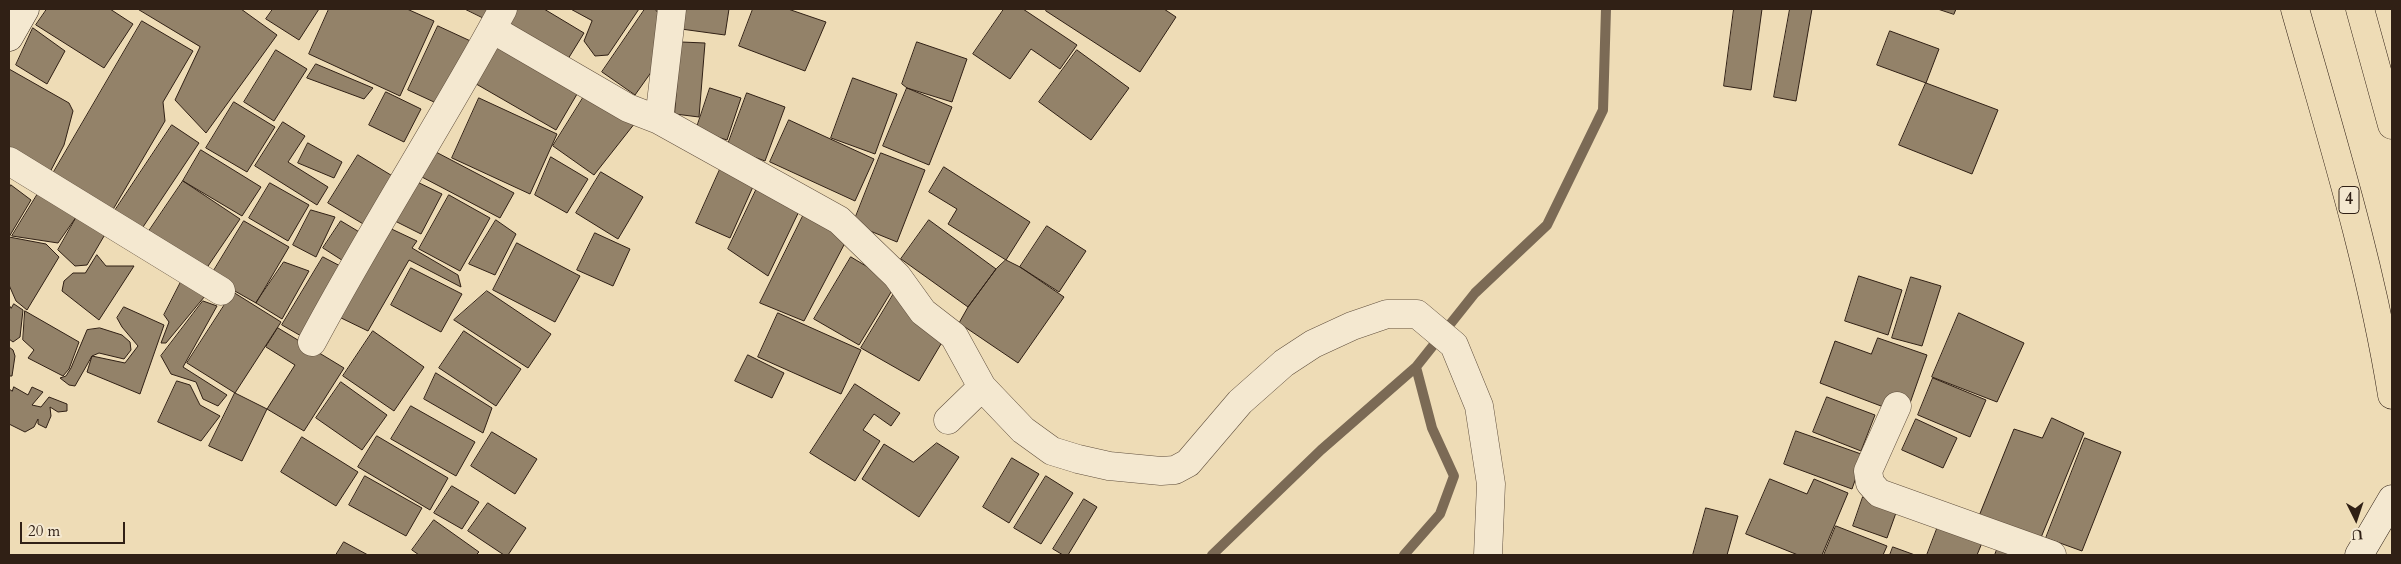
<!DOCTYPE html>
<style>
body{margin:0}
#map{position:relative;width:2401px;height:564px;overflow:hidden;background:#eedcb6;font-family:Cardo,serif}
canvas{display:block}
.frame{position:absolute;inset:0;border:10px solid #302015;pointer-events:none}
.north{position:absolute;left:2331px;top:494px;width:50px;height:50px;-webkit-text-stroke:4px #f4e8d0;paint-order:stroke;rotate:176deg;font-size:14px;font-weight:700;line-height:20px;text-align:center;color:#302015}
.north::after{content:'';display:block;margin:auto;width:18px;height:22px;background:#302015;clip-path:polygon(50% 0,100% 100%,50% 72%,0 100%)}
.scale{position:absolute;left:20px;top:522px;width:105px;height:22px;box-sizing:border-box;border:2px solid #302015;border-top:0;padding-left:6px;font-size:15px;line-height:18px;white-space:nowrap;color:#302015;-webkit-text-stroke:4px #f4e8d0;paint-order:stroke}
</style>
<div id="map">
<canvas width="2401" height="564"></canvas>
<div class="frame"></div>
<div class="north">U</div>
<div class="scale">20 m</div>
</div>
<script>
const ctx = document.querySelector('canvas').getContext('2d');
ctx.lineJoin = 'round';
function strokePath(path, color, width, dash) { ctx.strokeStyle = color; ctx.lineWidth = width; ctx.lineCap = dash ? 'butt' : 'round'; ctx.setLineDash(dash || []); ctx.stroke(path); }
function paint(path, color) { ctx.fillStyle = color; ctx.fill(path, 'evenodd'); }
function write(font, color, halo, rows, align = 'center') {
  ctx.font = font + ' Cardo,serif'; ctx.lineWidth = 4; ctx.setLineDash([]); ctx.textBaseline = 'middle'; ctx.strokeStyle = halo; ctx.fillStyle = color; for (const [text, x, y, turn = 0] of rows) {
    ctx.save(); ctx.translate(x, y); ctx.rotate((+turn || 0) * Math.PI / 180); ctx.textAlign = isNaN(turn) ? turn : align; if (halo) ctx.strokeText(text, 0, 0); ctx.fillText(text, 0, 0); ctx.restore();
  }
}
strokePath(new Path2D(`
 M1212,555l109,-105 95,-83
 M1404,555l36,-41 14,-38 -22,-48 -16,-61 59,-74 72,-68 56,-115 3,-101`), '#7b6a55', 10);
const building = new Path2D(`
 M47,9h63l23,15 -29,44 -68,-43z
 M138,9h103l36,26 -71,98 -31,-33 25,-53z
 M273,9h46l-20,31 -33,-21z
 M329,9h78l27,12 -34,75 -91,-42z
 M465,9h33l-6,13z
 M517,9h27l40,24 -16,26 -60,-35z
 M571,9h68l-31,46 -13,1 -11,-15 8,-20z
 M645,9h10l7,9 -10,53 -17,24 -33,-23z
 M684,9h45l-4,26 -44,-6z
 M753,9h35l38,13 -21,49 -66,-25z
 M1004,9h19l54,36 -17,24 -29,-20 -21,30 -37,-25z
 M1047,9h117l12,8 -36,55 -94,-61z
 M1734,9h28l-11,81 -27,-4z
 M1790,9h22l-16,92 -22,-4z
 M1938,9h18l-2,5z
 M142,21l51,30 -30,51 2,19 -57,97 -60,-36z
 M438,26l39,18 -30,64 -39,-18z
 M33,28l32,23 -18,33 -31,-19z
 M1890,31l49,18 -13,34 -49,-18z
 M495,39l85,50 -24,41 -85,-49z
 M681,42l24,1 -6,74 -24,-3z
 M917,42l50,17 -15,43 -45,-14 -5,-4z
 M276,50l31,19 -33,52 -30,-19z
 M1077,50l52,38 -38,52 -52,-38z
 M316,64l57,24 -9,11 -57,-21z
 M9,69l60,34 4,8 -9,34 -17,33 -38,-22z
 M853,78l44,16 -22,60 -44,-16z
 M1926,83l72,27 -26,64 -73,-29z
 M710,88l31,10 -14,42 -31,-10z
 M907,88l45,19 -23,58 -46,-19z
 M588,90l47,33 -41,52 -41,-29z
 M386,92l35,17 -17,33 -35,-17z
 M747,93l38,14 -20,54 -38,-14z
 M479,98l78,36 -27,60 -78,-36z
 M234,102l41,25 -28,45 -41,-24z
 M789,120l85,39 -19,42 -85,-39z
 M283,122l22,14 -17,26 40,25 -11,18 -62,-39z
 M172,125l27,18 -60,90 -27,-18z
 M308,143l34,19 -8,16 -36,-15z
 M201,150l60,37 -19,29 -59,-35z
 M434,151l80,42 -14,25 -80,-42z
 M881,153l44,17 -28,72 -44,-18z
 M358,155l41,25 -29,48 -42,-25z
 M551,157l37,22 -21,34 -32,-18z
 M722,165l34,15 -26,58 -34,-15z
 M944,167l86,55 -24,38 -58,-36 9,-15 -28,-17z
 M601,172l42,25 -25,42 -42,-26z
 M411,179l31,15 -21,40 -30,-15z
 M183,181l57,38 -36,53 -57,-38z
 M270,183l39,22 -21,36 -39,-23z
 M759,184l44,19 -35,73 -40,-27z
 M11,185l20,15 -22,37 37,7 13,13 -32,53 -11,-9 -7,-16v-96z
 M42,187l37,26 -21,30 -46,-7z
 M449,195l41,23 -30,53 -41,-22z
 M311,210l24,7 -19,40 -23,-12z
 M805,212l41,29 -42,80 -44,-18z
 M79,213l28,18 -20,34 -12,1 -17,-16z
 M496,220l20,14 -21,41 -26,-11z
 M929,220l67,49 -28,38 -67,-48z
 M244,221l45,26 -33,56 -46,-26z
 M341,221l25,15 -18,28 -25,-16z
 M383,225l34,16 -5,7 46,27 3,12 -52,-27 -41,71 -33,-16z
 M1047,226l39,25 -27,41 -39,-25z
 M595,233l35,16 -17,37 -36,-16z
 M517,243l63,33 -25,46 -62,-32z
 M97,255l9,11h28l-35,54 -37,-29 2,-10 9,-8h12z
 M323,257l23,12 -38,71 -26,-15z
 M851,257l45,27 -37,61 -45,-26z
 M1006,260l14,7 44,30 -46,66 -59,-40 9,-16 28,-38z
 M284,262l25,9 -27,48 -26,-16z
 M411,268l51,26 -21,38 -50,-27z
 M184,276l26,14 -44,53h-5l8,-21 -5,-7z
 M1859,276l43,14 -14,45 -43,-14z
 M1911,277l30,9 -19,60 -30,-8z
 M896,290l45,54 -22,37 -58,-33z
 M487,291l64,43 -23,34 -74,-48z
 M233,292l48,30 -46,71 -48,-30z
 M203,301l14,5 -34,61 44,28 -9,11 -15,-7 -7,-17 -25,-8 -10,-18z
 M14,304l9,6 -3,27 -7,5 -4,-3v-34l2,3z
 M124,307l40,18 -24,69 -53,-22 5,-16 33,7 13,-17 -16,-19 -5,-9z
 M25,311l54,31 -10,27 -6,7 -35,-18 6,-8 -11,-10z
 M778,313l83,37 -20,44 -83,-37z
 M1959,313l65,30 -27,59 -65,-25z
 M100,328l22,7 8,7 1,8 -7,9 -25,-6 -7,3 -17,30 -6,-1 -9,-7 6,-2 5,-8 16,-38z
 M278,328l66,40 -40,63 -37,-22 28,-44 -29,-18z
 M373,331l51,36 -30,44 -51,-35z
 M464,331l57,38 -25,37 -57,-38z
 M1878,338l49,17 -18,51 -20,3 -69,-26 15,-42 36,13z
 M9,347l4,3 2,6 -3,20h-3z
 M748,355l36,18 -12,25 -37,-17z
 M436,373l56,35 -9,25 -59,-34z
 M1933,378l53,22 -16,37 -52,-22z
 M177,381l13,4 10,20 20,11 -19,25 -43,-19z
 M341,382l46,33 -25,35 -46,-32z
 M855,384l45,29 -9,13 -17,-12 -11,16 17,11 -25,40 -45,-28z
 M14,387l14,8 4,-8 11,5 -11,13 9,2 8,-10 18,7v7l-9,1 -8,-5 1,9 -5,12 -8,-4v-5l-4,8 -9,5 -16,-8v-35l3,2z
 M235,393l32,16 -25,52 -33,-15z
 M1827,397l48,18 -14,36 -48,-19z
 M411,406l64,36 -19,34 -65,-37z
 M2052,418l32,15 -44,107 -61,-24 35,-87 28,9z
 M1916,419l41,19 -14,30 -41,-18z
 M1796,431l68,24 -12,34 -68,-25z
 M492,432l45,27 -22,35 -44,-28z
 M377,436l71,42 -18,32 -72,-43z
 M302,437l56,35 -22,34 -55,-34z
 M2085,438l36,14 -39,99 -36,-13z
 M937,443l22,14 -40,60 -57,-38 22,-35 29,18z
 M1012,458l27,16 -30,49 -26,-16z
 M365,476l57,32 -16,28 -57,-31z
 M1046,476l27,17 -32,51 -27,-16z
 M1770,479l37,15 7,-15 34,14 -26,62h-24l-52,-21z
 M452,486l27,16 -17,27 -28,-16z
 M1863,497l34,13 -10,28 -34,-12z
 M1084,499l13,8 -29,48h-5l-10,-6z
 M488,503l38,25 -18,27h-4l-36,-24z
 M1706,508l32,8 -11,39h-34z
 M434,520l45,32 -3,3h-57l-7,-5z
 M1940,521l44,17 -7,17h-50z
 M1836,526l51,20 -4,9h-59z
 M344,542l24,13h-32z
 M1999,544l30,11h-34z
 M1893,547l22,8h-25z`);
paint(building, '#938269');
strokePath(building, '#302015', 1);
const street = new Path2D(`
 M503,9l-11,20 136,79 31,12 180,100 58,56 26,36 31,24 28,51 41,43 29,21 26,8 31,7 52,5 14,-1 13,-7 52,-61 44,-39 29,-19 39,-18 35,-12h30l37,31 25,61 12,78 -3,71
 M659,120l13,-111
 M9,161l212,130
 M312,342c57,-107 122,-208 180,-313
 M1897,406l-29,65 2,12 9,10 173,62
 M948,420l34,-33`);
const secondary = new Path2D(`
 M9,37l16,-28
 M2359,555l33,-56`);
const highway = new Path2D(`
 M2295,9c36,127 76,255 97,386
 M2360,9l32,116`);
strokePath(street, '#604f3d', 29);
strokePath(secondary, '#302015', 29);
strokePath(highway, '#302015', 29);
strokePath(street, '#f4e8d0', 28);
strokePath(secondary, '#f4e8d0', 28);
strokePath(highway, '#eedcb6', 28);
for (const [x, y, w] of [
 [2349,200,20]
]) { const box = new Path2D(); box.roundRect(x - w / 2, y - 13.5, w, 27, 4); ctx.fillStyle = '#f4e8d0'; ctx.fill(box); strokePath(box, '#302015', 1); }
write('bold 16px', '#302015', null, [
 ["4",2349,200]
]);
</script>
